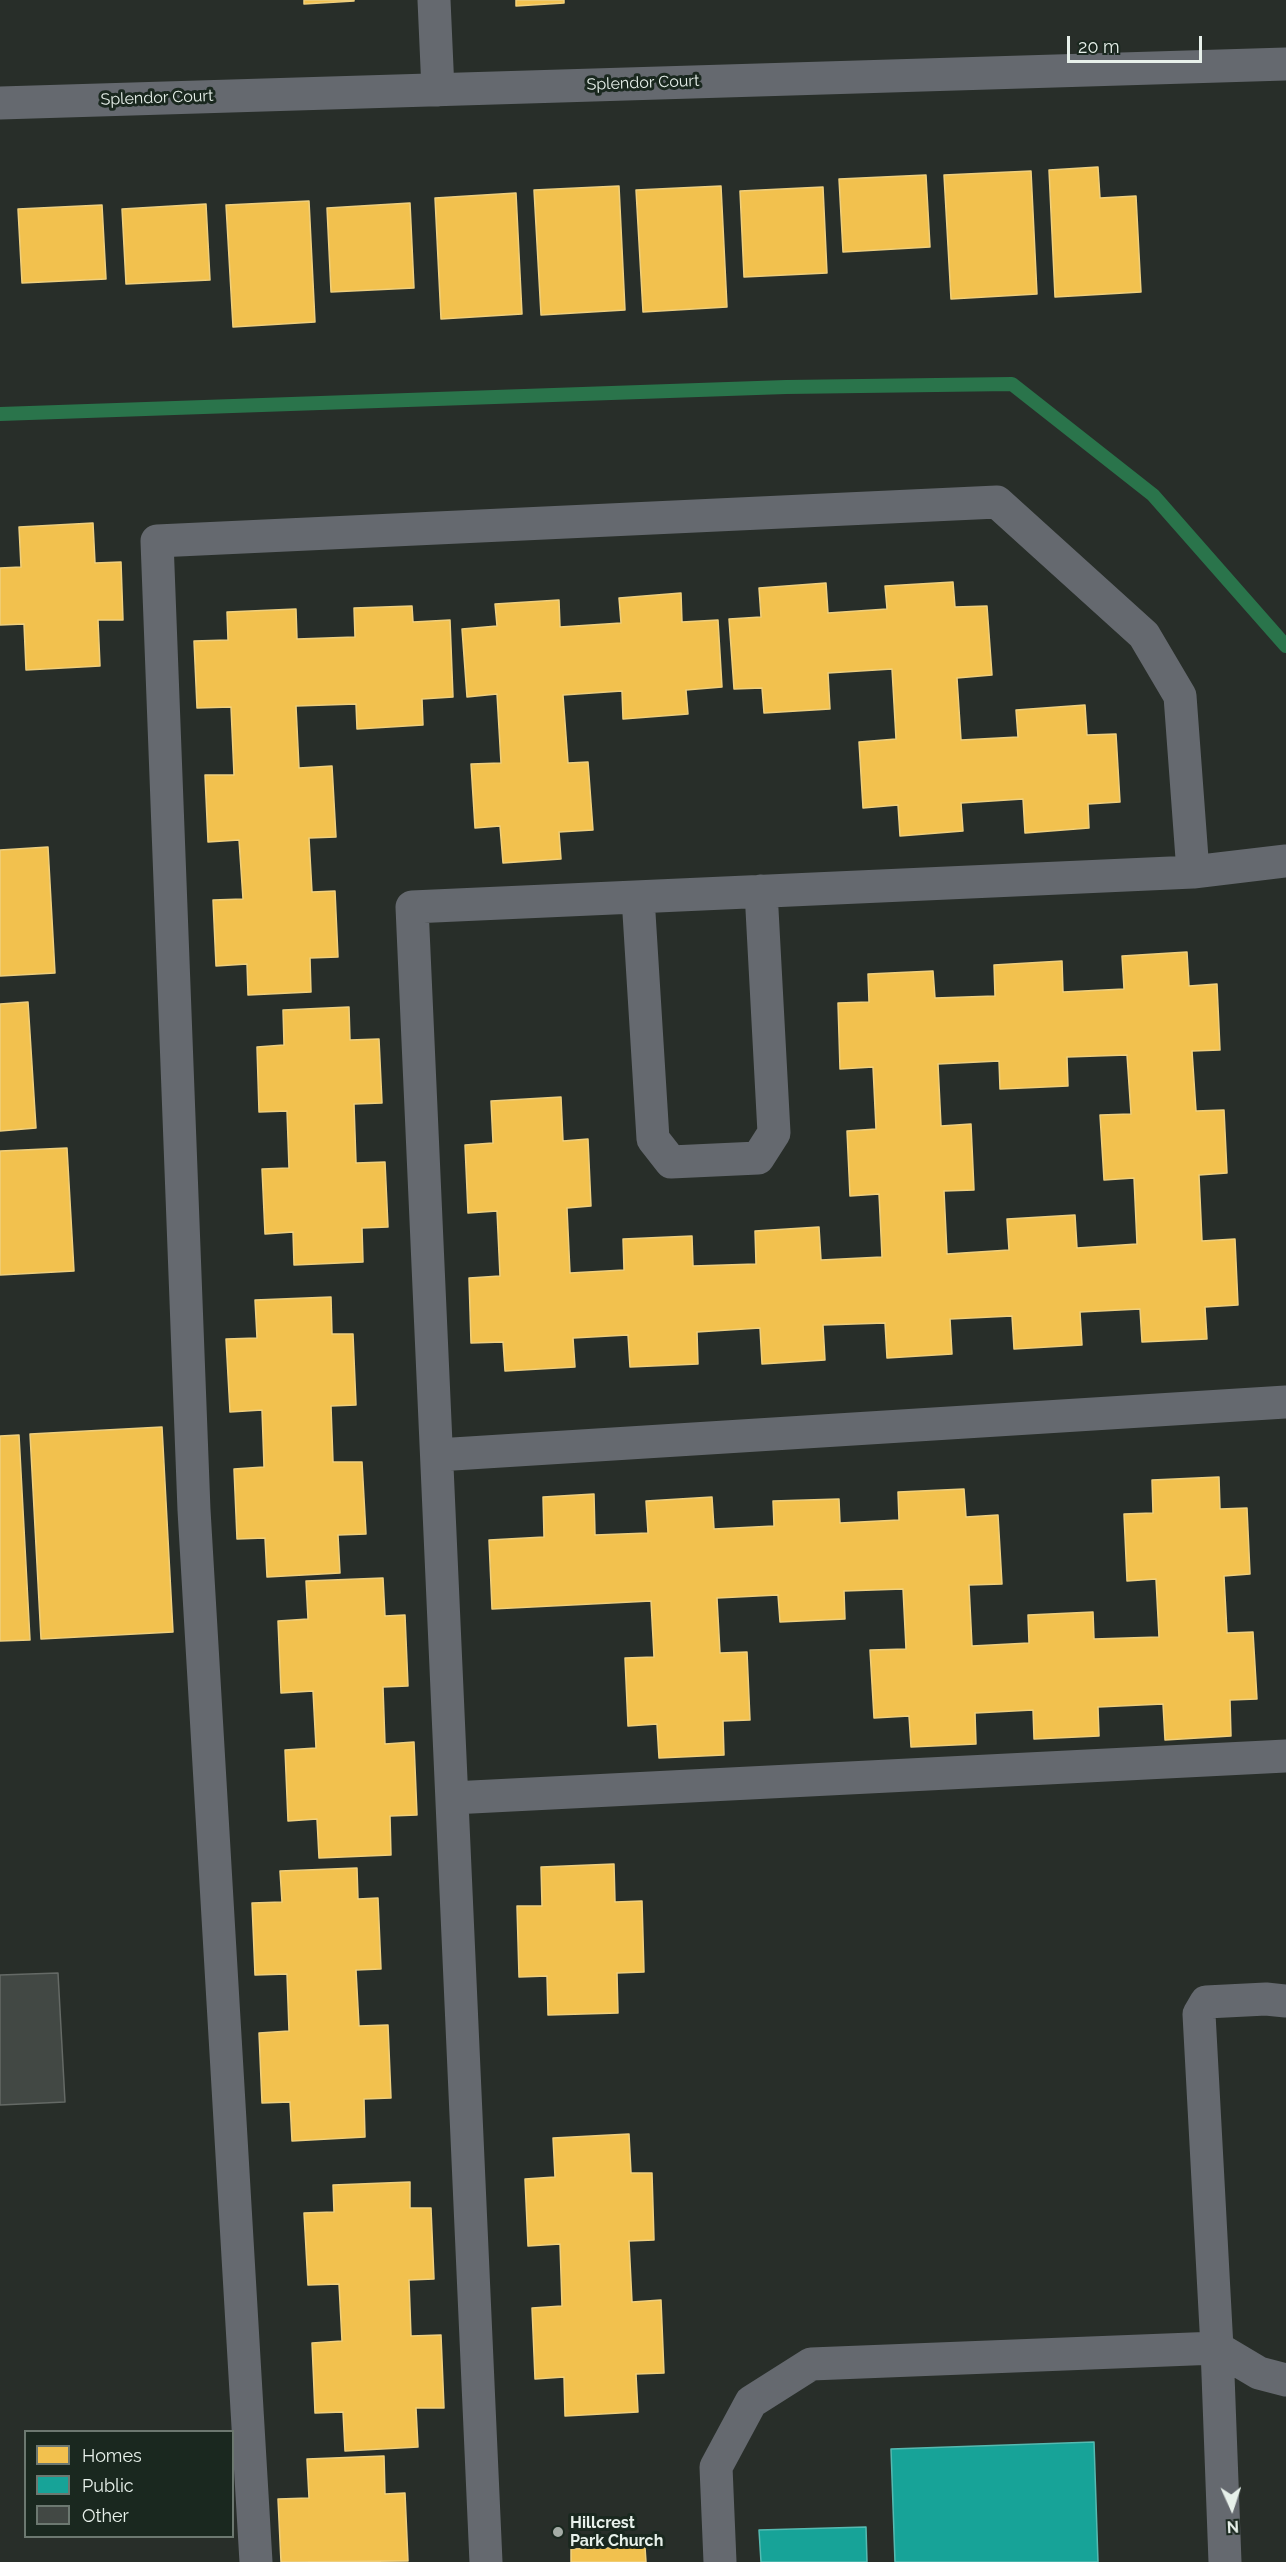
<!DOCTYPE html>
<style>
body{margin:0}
#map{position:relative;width:1286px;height:2562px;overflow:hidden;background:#282e29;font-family:Raleway,sans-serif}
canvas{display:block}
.legend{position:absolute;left:24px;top:2430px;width:210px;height:108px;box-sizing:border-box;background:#1a281f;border:2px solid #6c7870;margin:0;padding:8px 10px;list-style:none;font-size:18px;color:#e7f0ea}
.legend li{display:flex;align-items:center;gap:12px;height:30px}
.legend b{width:30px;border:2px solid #6c7870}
.north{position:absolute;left:1202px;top:2478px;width:60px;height:60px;-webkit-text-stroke:4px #1a281f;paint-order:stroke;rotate:177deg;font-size:16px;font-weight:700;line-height:24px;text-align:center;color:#e7f0ea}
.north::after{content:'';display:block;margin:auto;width:21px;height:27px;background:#e7f0ea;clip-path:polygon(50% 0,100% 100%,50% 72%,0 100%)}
.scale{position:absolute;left:1067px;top:36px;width:135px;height:27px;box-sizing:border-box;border:3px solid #e7f0ea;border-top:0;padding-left:8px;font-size:18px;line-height:21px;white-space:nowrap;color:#e7f0ea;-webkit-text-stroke:4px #1a281f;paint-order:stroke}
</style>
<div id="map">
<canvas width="1286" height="2562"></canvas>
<ul class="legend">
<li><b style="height:16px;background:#f2c14e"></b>Homes</li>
<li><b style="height:16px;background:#17a398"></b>Public</li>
<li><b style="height:16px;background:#424844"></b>Other</li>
</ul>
<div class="north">N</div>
<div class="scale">20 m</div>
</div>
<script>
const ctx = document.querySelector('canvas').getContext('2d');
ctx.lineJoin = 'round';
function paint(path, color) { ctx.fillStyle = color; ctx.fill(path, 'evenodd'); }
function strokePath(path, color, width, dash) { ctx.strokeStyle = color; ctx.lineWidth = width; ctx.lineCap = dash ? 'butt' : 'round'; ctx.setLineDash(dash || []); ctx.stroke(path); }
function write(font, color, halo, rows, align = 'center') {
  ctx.font = font + ' Raleway,sans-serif'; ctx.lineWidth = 6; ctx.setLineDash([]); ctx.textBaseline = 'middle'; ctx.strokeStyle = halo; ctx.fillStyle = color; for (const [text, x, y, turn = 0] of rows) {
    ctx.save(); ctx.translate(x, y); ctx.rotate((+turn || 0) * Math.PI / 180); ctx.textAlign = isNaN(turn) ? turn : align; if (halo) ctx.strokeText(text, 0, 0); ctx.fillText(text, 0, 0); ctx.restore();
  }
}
const homes = new Path2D(`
 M304,0h50v1l-50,3z
 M516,0h48v3l-48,3z
 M1098,167l2,31 36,-2 5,96 -86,5 -6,-127z
 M1031,171l6,123 -86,5 -7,-124z
 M926,175l4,72 -87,5 -4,-73z
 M619,186l6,124 -84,5 -7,-125z
 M721,186l6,121 -84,5 -7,-122z
 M823,187l4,86 -83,4 -4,-86z
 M516,193l6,121 -81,5 -6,-121z
 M309,201l6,121 -82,5 -7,-122z
 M410,203l4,85 -83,4 -4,-84z
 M206,204l4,76 -84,4 -4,-75z
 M102,205l4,74 -84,4 -4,-74z
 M93,523l2,40 26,-1 2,58h-25l2,46 -74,4 -2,-46 -24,1v-57l21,-1 -2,-40z
 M953,582l2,25 32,-1 5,69 -35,3 4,62 57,-3 -2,-27 69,-5 2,30 29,-1 4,68 -32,2 1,24 -64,5 -2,-34 -62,4 2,28 -63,5 -2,-31 -35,3 -4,-66 37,-3 -4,-70 -64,4 2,36 -66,4 -2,-25 -28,1 -5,-70 32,-2 -2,-29 67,-5 2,30 59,-4 -2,-23z
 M681,593l1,29 36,-2 4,67 -36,3 2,24 -65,5 -1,-28 -59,4 5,68 20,-1 5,68 -34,2 2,27 -58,4 -3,-37 -25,2 -4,-64 30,-1 -4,-69 -30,3 -5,-68 35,-3 -2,-22 64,-4 1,27 61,-4 -2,-25z
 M412,606l1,16 37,-2 3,77 -31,2 1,26 -66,4 -1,-25 -60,2 3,62 33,-2 4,71 -27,1 3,54 23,-1 3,66 -28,1 1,34 -63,3 -1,-31 -31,2 -3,-66 30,-1 -4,-59 -31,2 -3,-67h29l-3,-68 -34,1 -3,-67 34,-1 -1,-28 69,-3 1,30 58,-2 -1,-29z
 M48,847l7,126 -55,3v-126z
 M1187,952l2,34 28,-2 3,66 -28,1 4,60 28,-1 3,63 -28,2 3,66 33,-2 3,66 -33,2 2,32 -65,3 -2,-33 -60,3 2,33 -68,4 -2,-33 -62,3 2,35 -65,4 -2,-35 -62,2 2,35 -63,4 -2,-36 -63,4 1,32 -68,3 -2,-32 -55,3 2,29 -70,4 -2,-29 -32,1 -2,-65 31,-2 -3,-65 -29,2 -3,-68 28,-2 -2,-42 70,-4 2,44 25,-2 3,67 -24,2 3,65 54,-3 -1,-31 69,-3 1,30 63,-2 -1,-33 64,-4 2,33 61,-3 -3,-63 -29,2 -3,-65 29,-2 -3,-62 -33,2 -2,-66 31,-1 -1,-28 65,-3 2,27 60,-2 -1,-31 68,-4 1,31 61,-3 -2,-33zM1127,1055l4,59 -31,1 4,65 30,-2 3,66 -60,4 -2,-33 -68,4 2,31 -62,4 -3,-63 30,-1 -3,-66 -30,2 -3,-62 61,-3 1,28 68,-3 -1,-29z
 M28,1002l8,126 -36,3v-127z
 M349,1007l1,33 29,-1 3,64 -28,1 2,59 29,-1 3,65 -26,1 1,34 -69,3 -1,-33 -28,2 -3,-65 27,-1 -2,-57 -28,1 -2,-65 27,-2 -1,-35z
 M67,1148l7,123 -74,4v-124z
 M331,1297l1,37h21l3,71 -25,1 2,56h29l4,72 -28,1 2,38 -73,4 -2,-39 -28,1 -3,-70 30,-2 -2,-57 -32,2 -4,-73 31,-1 -2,-38z
 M162,1427l11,205 -132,7 -11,-205z
 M19,1435l11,205 -30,1v-205z
 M1219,1477l1,32 27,-1 3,66 -26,2 3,57 26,-1 4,67 -27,1 1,36 -66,4 -2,-36 -65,3 1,29 -65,3 -1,-29 -58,3 1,31 -65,3 -2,-31 -35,2 -4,-68 36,-1 -3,-60 -59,2 1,28 -65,3 -2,-27 -61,3 3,55 27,-1 3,68 -27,1 1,34 -65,3 -2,-34 -29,2 -3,-68 29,-1 -3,-56 -159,8 -3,-69 55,-3 -1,-40 51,-3 1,41 53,-2 -2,-32 66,-4 2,32 60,-3 -1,-25 66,-2 1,24 59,-3 -1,-28 66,-3 2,28 32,-2 4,69 -33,1 3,61 57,-3 -1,-28 65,-3 1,27 65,-2 -3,-58 -29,2 -3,-67 29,-1 -1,-33z
 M383,1578l2,38 20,-1 3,71 -25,1 2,57 29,-2 3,73 -27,1 1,39 -72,3 -2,-39 -29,2 -3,-71 31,-2 -3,-57 -32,2 -3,-72 30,-2 -2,-38z
 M614,1864l1,38 27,-1 2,71 -27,1 1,40 -70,2 -1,-39 -28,1 -2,-71h25l-1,-39z
 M357,1868l1,31 20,-1 3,71 -25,1 3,56 29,-1 3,73 -27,1 1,38 -73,4 -2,-39 -28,1 -3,-70 30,-2 -2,-57 -32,1 -3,-72 30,-1 -2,-31z
 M629,2134l2,39h21l2,67 -25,1 3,61 29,-2 3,73 -28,1 2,38 -73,4 -1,-39 -29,2 -3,-71 30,-2 -2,-62 -32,2 -3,-67 30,-2 -2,-39z
 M410,2182v26h21l3,71 -25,1 2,56 30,-1 3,73h-28l2,39 -73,4 -2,-39 -28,1 -3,-70 30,-2 -3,-57 -31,1 -4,-72 30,-1 -1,-27z
 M384,2456l1,38 20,-1 3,68 -127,1 -3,-63 31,-1 -2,-39z
 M645,2547l1,15h-75v-13z`);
paint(homes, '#f2c14e');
strokePath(homes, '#efcf7d', 1.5);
const public = new Path2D(`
 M1094,2442l4,120h-203l-4,-113z
 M866,2527l1,35h-106l-2,-32z`);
paint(public, '#17a398');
strokePath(public, '#55bab1', 1.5);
strokePath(new Path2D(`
 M0,414l786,-27 226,-3 141,111 133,151`), '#2a744b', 14);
const building = new Path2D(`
 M58,1973l7,129 -65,3v-130z`);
paint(building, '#424844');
strokePath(building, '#656a66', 1.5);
strokePath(new Path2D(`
 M434,0l4,90
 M0,103l1286,-39
 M638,897l15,242 18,23 87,-4 16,-25 -13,-242
 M437,1455l849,-53
 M452,1798l834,-42
 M256,2562l-62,-1052 -37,-969 840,-39 147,133 36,61 13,176
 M486,2562l-74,-1655 781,-35 93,-11
 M720,2562l-4,-95 35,-65 60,-38 406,-16 42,25 27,7
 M1225,2562l-8,-214 -18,-334 7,-12 60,-3 20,2`), '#65696f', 33);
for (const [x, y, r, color] of [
 [558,2532,6,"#a4aca6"]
]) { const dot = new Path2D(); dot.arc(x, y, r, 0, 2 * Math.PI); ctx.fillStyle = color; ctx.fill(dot); strokePath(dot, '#1a281f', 2); }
write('16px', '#e7f0ea', '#1a281f', [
 ["Splendor Court",643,83,-2],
 ["Splendor Court",157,98,-2]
]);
write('bold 16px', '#e7f0ea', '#1a281f', [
 ["Hillcrest",570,2523],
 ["Park Church",570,2541]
], 'left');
</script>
